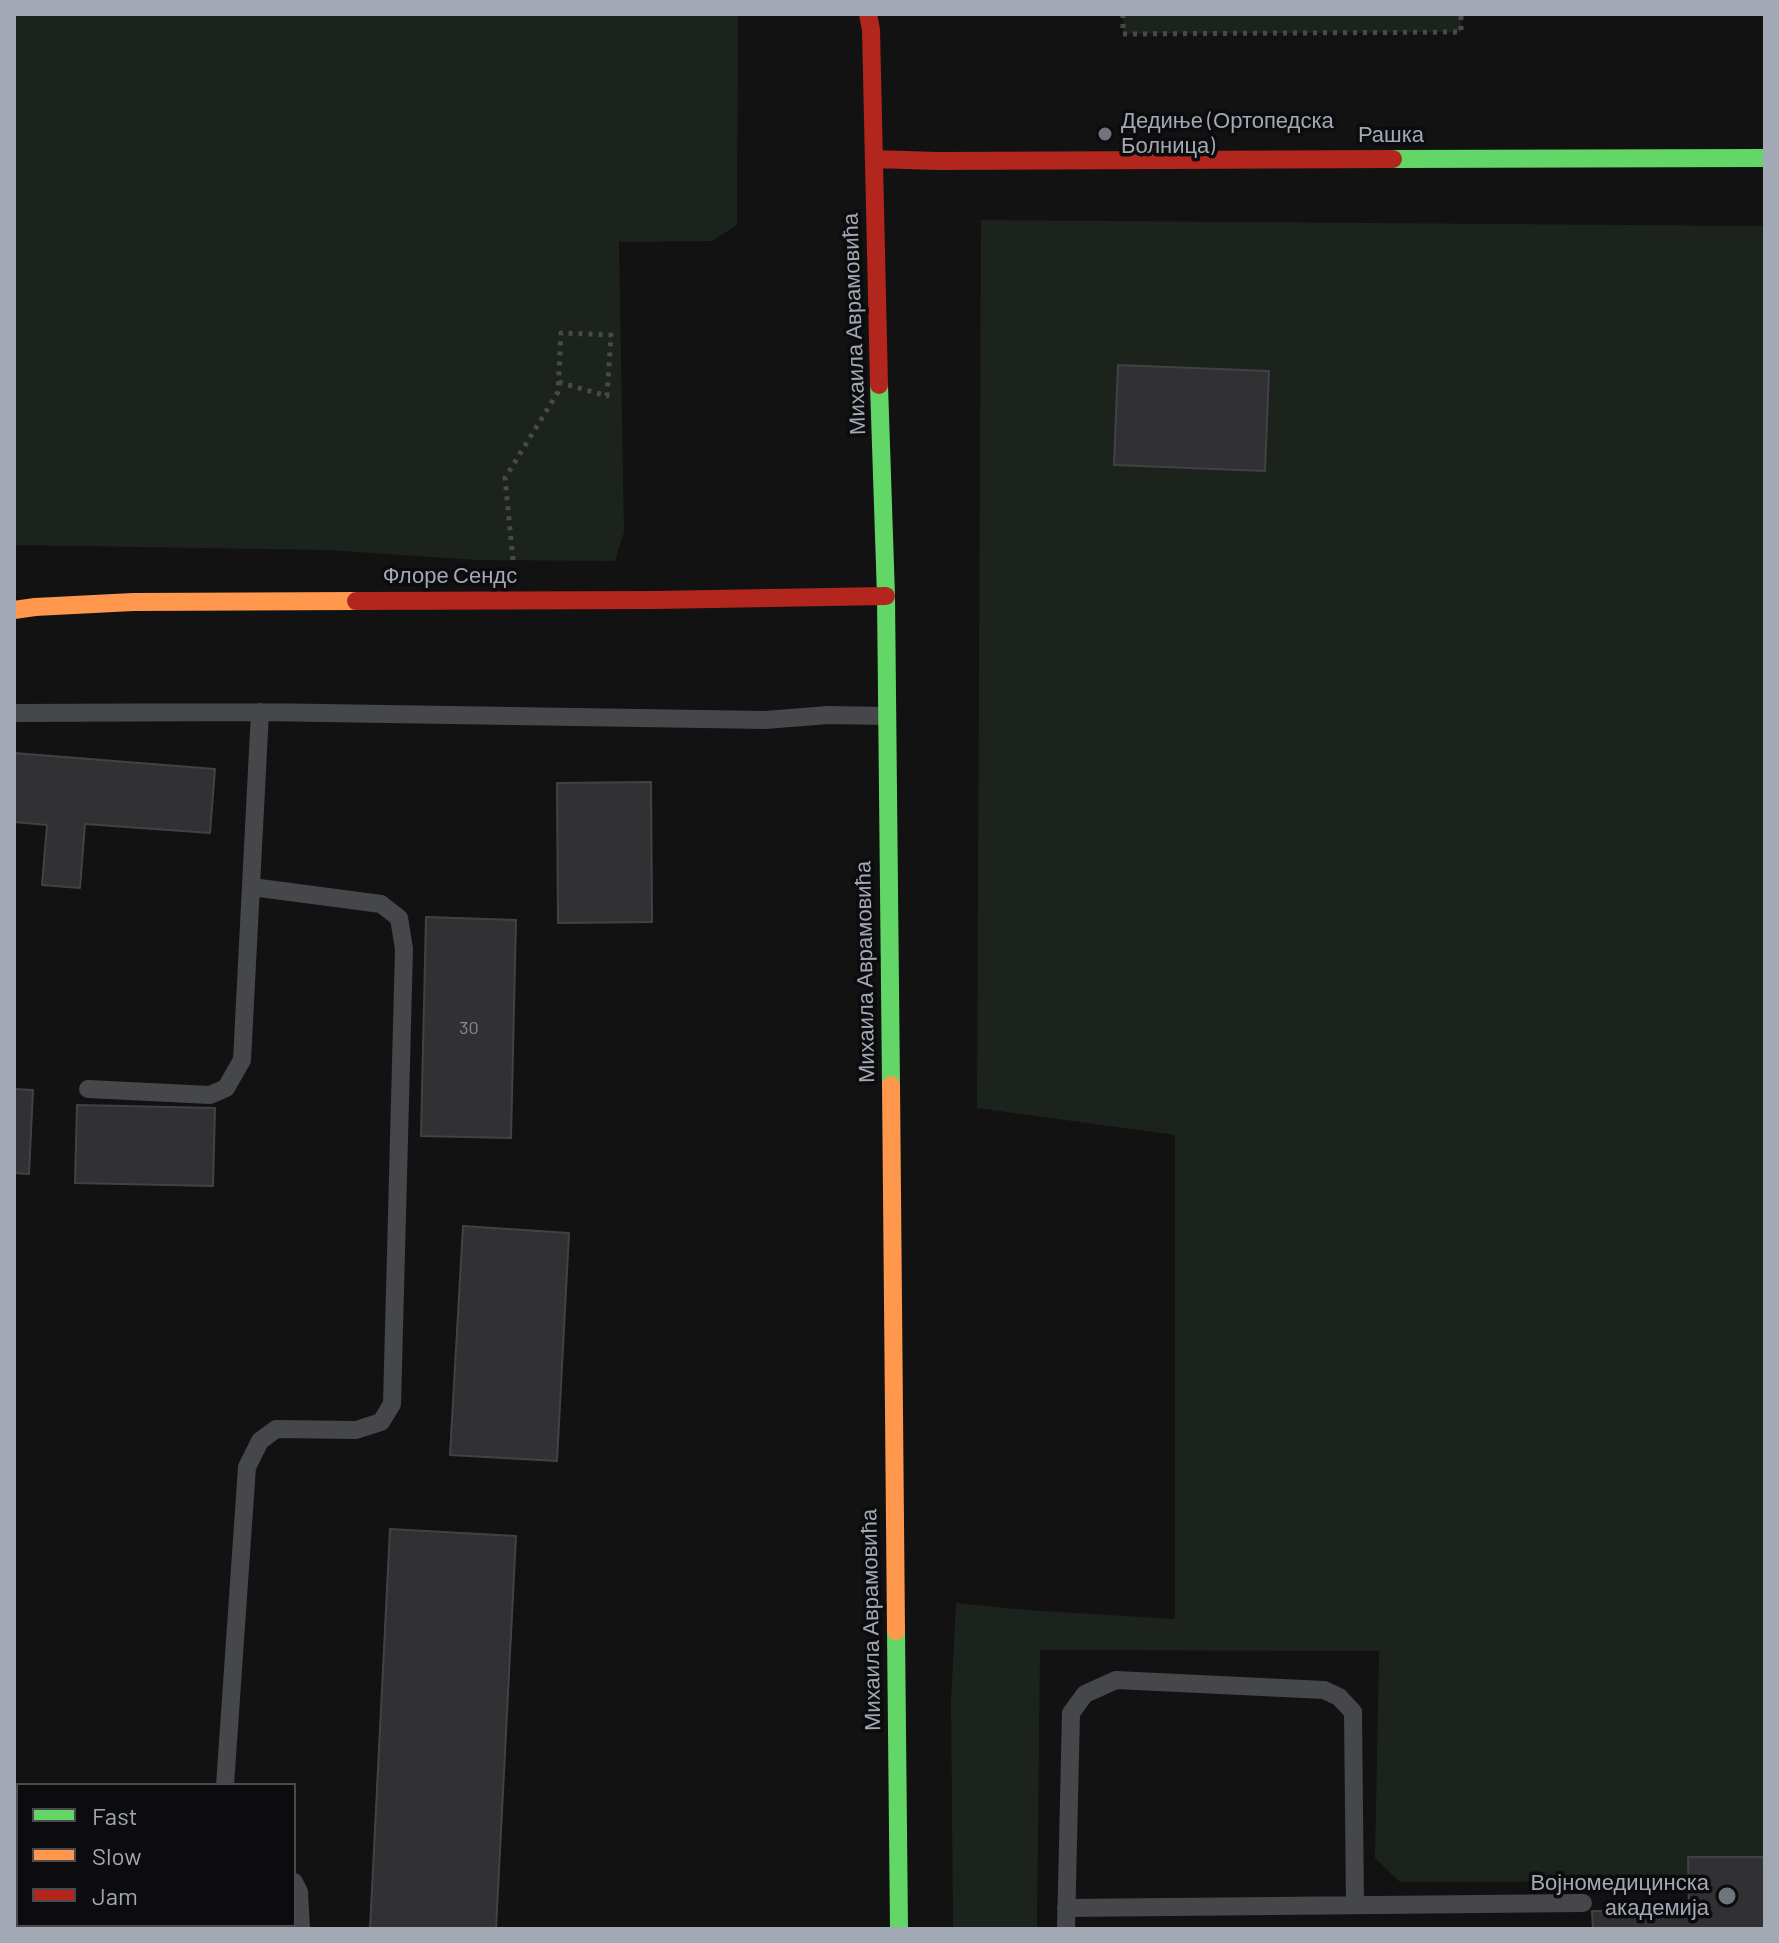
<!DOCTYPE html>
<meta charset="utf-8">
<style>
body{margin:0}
#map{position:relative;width:1779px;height:1943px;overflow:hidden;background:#121212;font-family:Barlow,sans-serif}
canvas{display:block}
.frame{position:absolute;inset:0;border:16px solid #a2a8b4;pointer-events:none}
.legend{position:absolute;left:16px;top:1783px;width:280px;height:144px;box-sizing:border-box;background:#0c0c0e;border:2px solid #484a50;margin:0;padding:10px 14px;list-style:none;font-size:24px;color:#a2a8b4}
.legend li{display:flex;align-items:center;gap:16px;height:40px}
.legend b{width:40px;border:2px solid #484a50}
</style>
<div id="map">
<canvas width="1779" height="1943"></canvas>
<div class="frame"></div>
<ul class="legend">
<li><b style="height:10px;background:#63d668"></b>Fast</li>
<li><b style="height:10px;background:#ff974d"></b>Slow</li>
<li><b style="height:10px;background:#b3261e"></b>Jam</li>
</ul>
</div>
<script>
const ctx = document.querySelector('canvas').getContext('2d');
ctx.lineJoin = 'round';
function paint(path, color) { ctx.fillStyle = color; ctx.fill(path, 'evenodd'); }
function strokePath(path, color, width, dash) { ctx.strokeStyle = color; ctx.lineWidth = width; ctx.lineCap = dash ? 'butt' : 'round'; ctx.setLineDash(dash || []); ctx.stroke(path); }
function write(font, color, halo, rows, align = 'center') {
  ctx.font = font + ' Barlow,sans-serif'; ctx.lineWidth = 7; ctx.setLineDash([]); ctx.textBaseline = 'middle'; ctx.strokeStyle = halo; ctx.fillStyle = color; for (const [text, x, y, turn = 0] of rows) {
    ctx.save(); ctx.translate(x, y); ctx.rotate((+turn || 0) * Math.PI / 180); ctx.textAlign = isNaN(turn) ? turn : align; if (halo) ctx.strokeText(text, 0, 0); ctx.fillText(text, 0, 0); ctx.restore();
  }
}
paint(new Path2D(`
 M14,14h724l-1,211 -25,16 -93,1 5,290 -9,29 -137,-1 -152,-10 -312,-5z
 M1123,14h338v18l-338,2z
 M981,220l784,6v1631h-76v24l-289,1 -25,-24 4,-207 -339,-1 -3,279h-84l-2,-228 5,-98 71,7 148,9v-484l-198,-27z`), '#1c221c');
const building = new Path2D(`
 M1118,365l151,6 -4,100 -151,-6z
 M14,753l201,16 -5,64 -125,-9 -5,64 -38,-3 5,-60 -33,-3z
 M651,782l1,140 -94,1 -1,-140z
 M426,917l90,3 -5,218 -90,-2z
 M14,1089l19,1 -4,84 -15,-1z
 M77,1105l138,3 -2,78 -138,-3z
 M463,1226l106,7 -12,228 -107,-6z
 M390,1529l126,7 -20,393h-126z
 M1688,1857h77v72h-172l-1,-18h97z`);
paint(building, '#313133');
strokePath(building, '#404246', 2);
strokePath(new Path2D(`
 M1123,14v20l338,-2v-18
 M513,560l-8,-82 53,-86 3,-59 50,2 -4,61 -49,-14`), '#48494d', 5, [4, 6]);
strokePath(new Path2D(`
 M14,713l246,-1 505,8 63,-5 59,1
 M88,1089l122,6 16,-7 16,-28 18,-348
 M225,1785l22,-318 13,-26 16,-12 80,1 25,-8 11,-18 12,-455 -5,-31 -18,-14 -129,-17
 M294,1882l5,10 2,37
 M1066,1908l517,-5
 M1066,1929l5,-216 14,-19 31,-14 208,10 15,7 14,15 2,193`), '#46474b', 18);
strokePath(new Path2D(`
 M1393,159l372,-1
 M879,385l7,211 5,489
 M896,1631l3,298`), '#63d668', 18);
strokePath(new Path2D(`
 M14,610l21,-3 98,-5 223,-1
 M891,1085l5,546`), '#ff974d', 18);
strokePath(new Path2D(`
 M868,14l3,16 8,355
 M874,159l63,2 456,-2
 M356,601l299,-1 231,-4`), '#b3261e', 18);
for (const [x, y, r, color] of [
 [1105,134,8,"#70747b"],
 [1727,1896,10,"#70747b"]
]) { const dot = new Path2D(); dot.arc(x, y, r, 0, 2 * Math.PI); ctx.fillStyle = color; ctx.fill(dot); strokePath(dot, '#0c0c0e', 3); }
write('18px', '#868a94', null, [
 ["30",469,1028]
]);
write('22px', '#a2a8b4', '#0c0c0e', [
 ["Дедиње (Ортопедска",1121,121],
 ["Болница)",1121,146],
 ["Војномедицинска",1709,1883,"right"],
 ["академија",1709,1908,"right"]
], 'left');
write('22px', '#a2a8b4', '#0c0c0e', [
 ["Рашка",1391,135],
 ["Михаила Аврамовића",854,324,-92],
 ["Флоре Сендс",450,576],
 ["Михаила Аврамовића",865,972,-91],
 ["Михаила Аврамовића",871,1620,-91]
]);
</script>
